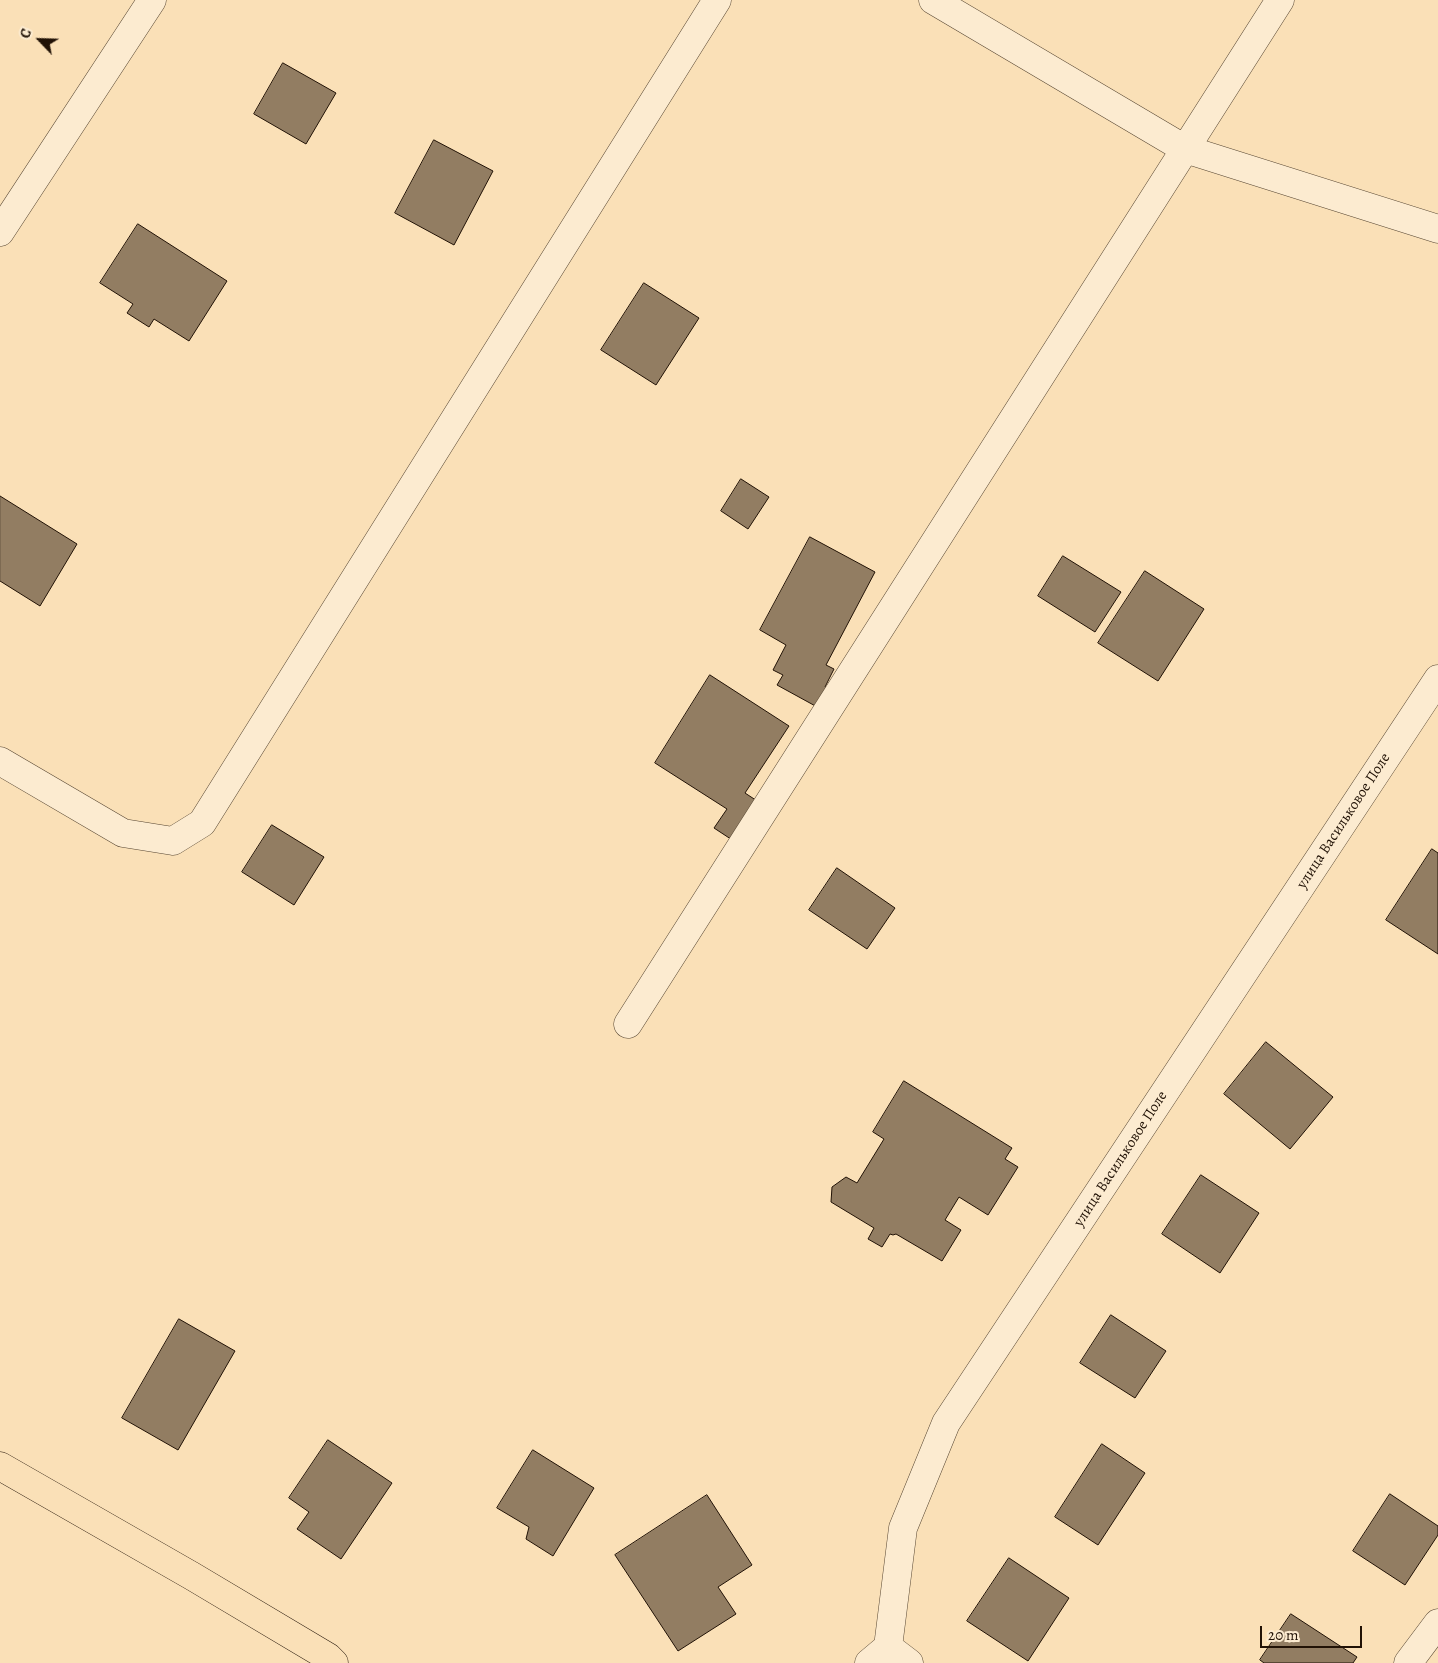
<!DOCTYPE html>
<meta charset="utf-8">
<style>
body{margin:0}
#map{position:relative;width:1438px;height:1663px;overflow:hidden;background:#fae0b7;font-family:Alegreya,serif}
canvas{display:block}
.north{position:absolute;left:15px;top:15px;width:50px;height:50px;-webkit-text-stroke:4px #fcebd0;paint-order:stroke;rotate:294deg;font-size:14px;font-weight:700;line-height:20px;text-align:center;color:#211206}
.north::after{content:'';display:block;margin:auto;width:18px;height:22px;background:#211206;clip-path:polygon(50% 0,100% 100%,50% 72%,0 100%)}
.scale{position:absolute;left:1260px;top:1626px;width:102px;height:22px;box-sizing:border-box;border:2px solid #211206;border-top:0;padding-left:6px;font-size:15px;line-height:18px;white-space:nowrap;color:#211206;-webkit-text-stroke:4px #fcebd0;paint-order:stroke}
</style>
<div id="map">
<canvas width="1438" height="1663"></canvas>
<div class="north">С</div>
<div class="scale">20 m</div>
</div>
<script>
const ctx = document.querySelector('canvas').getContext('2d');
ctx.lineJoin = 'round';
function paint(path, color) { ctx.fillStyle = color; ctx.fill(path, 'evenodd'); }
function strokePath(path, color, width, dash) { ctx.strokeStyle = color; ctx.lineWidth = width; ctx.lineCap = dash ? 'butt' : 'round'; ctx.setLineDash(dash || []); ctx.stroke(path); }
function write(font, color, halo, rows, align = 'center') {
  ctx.font = font + ' Alegreya,serif'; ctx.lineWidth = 4; ctx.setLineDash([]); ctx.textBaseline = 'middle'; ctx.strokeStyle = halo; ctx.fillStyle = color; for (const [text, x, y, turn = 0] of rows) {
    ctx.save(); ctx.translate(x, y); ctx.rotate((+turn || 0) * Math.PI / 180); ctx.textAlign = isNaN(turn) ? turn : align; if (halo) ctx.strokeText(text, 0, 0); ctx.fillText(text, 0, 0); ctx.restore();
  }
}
const building = new Path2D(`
 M283,63l53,30 -30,51 -52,-30z
 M434,140l59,31 -39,74 -59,-32z
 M138,224l89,57 -38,60 -35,-22 -5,8 -22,-14 6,-9 -33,-21z
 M644,283l55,35 -43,67 -55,-35z
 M741,479l28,18 -21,32 -27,-18z
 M0,496l77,48 -37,62 -40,-25z
 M810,537l65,35 -49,93 8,4 -9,18 8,5 -14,16 -42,-23 6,-10 -10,-5 13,-25 -26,-15z
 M1063,556l58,36 -26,40 -57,-36z
 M1145,571l59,38 -46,72 -60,-38z
 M710,675l79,51 -44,67 29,19 -25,39 -35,-23 13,-19 -72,-46z
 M272,825l52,32 -30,48 -52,-33z
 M1432,849l6,4v101l-52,-34z
 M837,868l58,40 -28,41 -58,-39z
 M1266,1042l67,55 -43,52 -66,-55z
 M904,1081l108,67 -7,11 13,8 -30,48 -29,-18 -14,23 16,10 -19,31 -46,-27 -3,1 -3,-1 -8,13 -14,-8 6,-11 -43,-26 1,-15 14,-10 11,6 27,-44 -11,-7z
 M1201,1175l58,38 -39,60 -58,-39z
 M1111,1315l55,36 -31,47 -55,-35z
 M179,1319l56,32 -57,99 -56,-32z
 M328,1440l64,43 -51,76 -44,-30 12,-17 -20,-14z
 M1102,1444l43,29 -47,72 -43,-28z
 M533,1450l61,38 -41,68 -27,-17 3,-12 -32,-19z
 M1390,1494l48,32v9l-33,50 -52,-34z
 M707,1495l45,70 -34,22 18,27 -58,37 -63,-96z
 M1009,1558l60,40 -41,63 -61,-40z
 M1291,1614l66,43 -4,6h-89l-4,-3z`);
paint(building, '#927d62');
strokePath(building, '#211206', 1);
const minor = new Path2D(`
 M933,0l252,149 253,80
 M0,232l152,-232
 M0,761l123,72 50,8 29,-18 515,-823
 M628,1024l652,-1024
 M888,1647l21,16
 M869,1663l19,-16 15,-119 43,-105 492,-744
 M1408,1663l30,-40`);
const major = new Path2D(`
 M0,1466l192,110 136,81 6,6`);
strokePath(minor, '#574632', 29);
strokePath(major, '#211206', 29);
strokePath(minor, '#fcebd0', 28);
strokePath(major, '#fae0b7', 28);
write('15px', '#211206', '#fcebd0', [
 ["улица Васильковое Поле",1344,821,-57],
 ["улица Васильковое Поле",1121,1159,-57]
]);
</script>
